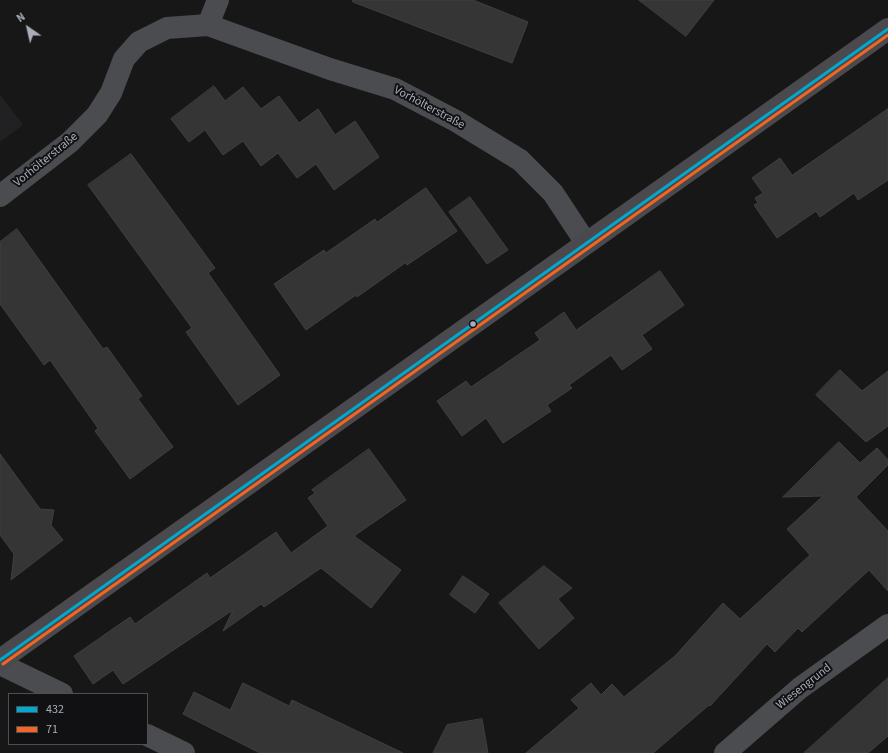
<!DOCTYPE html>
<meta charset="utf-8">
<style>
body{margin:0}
#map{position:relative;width:888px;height:753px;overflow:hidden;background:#171717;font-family:"Source Sans 3",sans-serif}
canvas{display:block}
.legend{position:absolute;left:8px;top:693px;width:140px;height:52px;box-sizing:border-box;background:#111113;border:1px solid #4d4f55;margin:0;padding:5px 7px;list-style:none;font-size:12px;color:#a8adb8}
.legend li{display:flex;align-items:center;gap:8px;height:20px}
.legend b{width:20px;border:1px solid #4d4f55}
.north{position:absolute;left:8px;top:8px;width:40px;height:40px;-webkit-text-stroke:3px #111113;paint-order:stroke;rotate:326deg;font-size:11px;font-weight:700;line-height:16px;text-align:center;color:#a8adb8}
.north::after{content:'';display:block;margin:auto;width:14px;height:18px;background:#a8adb8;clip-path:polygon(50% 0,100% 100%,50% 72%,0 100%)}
</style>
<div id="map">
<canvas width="888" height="753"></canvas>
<ul class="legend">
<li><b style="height:5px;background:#00a9ce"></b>432</li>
<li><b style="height:5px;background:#f26522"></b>71</li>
</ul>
<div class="north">N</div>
</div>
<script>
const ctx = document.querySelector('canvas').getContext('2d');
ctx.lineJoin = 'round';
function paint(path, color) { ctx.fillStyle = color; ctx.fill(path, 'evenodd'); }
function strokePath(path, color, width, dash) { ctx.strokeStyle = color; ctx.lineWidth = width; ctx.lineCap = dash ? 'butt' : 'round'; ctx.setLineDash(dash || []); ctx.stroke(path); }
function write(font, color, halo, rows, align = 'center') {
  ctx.font = font + ' "Source Sans 3",sans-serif'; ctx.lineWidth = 4; ctx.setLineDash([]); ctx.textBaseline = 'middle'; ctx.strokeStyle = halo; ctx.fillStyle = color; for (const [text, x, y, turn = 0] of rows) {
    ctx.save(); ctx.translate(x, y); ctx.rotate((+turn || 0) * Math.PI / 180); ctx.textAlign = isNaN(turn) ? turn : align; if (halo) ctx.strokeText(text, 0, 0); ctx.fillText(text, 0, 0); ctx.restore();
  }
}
paint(new Path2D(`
 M0,94l23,31 -23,17z`), '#212123');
const building = new Path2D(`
 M353,0h120l55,22 -16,41 -159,-61z
 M639,0h75l-28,36z
 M214,86l11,15 18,-14 18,22 18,-13 20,27 19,-14 17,26 20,-14 24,36 -45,33 -18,-26 -19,14 -19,-25 -17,13 -18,-25 -20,14 -18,-25 -16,12 -18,-23z
 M888,109v71l-30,20 -4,-7 -34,24 -4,-6 -39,27 -23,-33 4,-2 -3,-5 8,-5 -11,-15 28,-20 12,17z
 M131,154l84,114 -7,5 72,102 -42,30 -52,-73 6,-4 -104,-143z
 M426,188l31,43 -50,34 -2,-2 -48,34 -1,-2 -50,35 -32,-46 50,-34 2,3 49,-34 2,3z
 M470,197l38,53 -21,14 -38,-52z
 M17,229l86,120 4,-2 35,49 -4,3 35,48 -43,32 -35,-48 3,-3 -48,-68 -6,5 -44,-61v-62z
 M660,271l24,34 -42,30 10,14 -30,21 -11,-15 -42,30 3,3 -25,17 4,6 -48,32 -17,-25 -24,18 -25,-35 29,-20 5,6 69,-47 -5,-7 29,-21 12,18z
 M840,370l22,21 26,-20v55l-22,16 -50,-47z
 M839,442l21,21 17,-15 11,12v5l-32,32 32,34v60l-19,-21 -67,62 -4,-4 -23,24 -8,-8 -57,62 -1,-1 -56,48h-127l53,-45 -8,-8 20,-17 10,12 11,-11 12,13 51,-41 48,-53 17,16 70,-64 -23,-26 36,-33 -40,1z
 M369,449l37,51 -52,36 47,34 -30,38 -50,-40 -57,39 -3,-3 -38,27 10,-21 -110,74 -10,-14 -20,14 -19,-28 56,-39 5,7 72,-51 3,5 66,-46 15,21 37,-27 -20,-28 7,-5 -3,-3z
 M0,454l40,55 14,1 -3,15 12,15 -52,40 3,-26 -14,-19z
 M544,566l28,22 -14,11 16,19 -35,31 -40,-46z
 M463,576l26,18 -14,19 -25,-18z
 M888,678v58l-20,17h-64z
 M243,683l46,23 3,-6 111,53h-143l-77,-39 11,-22 36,18z
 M482,719l6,34h-55l14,-28z`);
paint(building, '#353536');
strokePath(building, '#3f4043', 1);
strokePath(new Path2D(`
 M208,25l10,-25
 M0,196l70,-54 27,-27 14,-22 13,-34 15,-17 28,-14 41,-3 122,44 65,20 61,32 64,39 33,33 33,50
 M0,664l62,30
 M147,735l37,18
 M725,753l75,-65 88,-63`), '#4b4c50', 22);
strokePath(new Path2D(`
 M0,660l888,-631`), '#4a4a4e', 22);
strokePath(new Path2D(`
 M0,660l888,-631`), '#00a9ce', 3);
strokePath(new Path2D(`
 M3,664l885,-629`), '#f26522', 3);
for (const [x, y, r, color] of [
 [473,324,3.5,"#a8adb8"]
]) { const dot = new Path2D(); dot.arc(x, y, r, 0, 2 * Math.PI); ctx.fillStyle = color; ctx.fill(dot); strokePath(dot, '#111113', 1.5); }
write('12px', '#a8adb8', '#111113', [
 ["Vorhölterstraße",429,108,28],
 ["Vorhölterstraße",46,160,-39],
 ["Wiesengrund",804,687,-38]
]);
</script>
